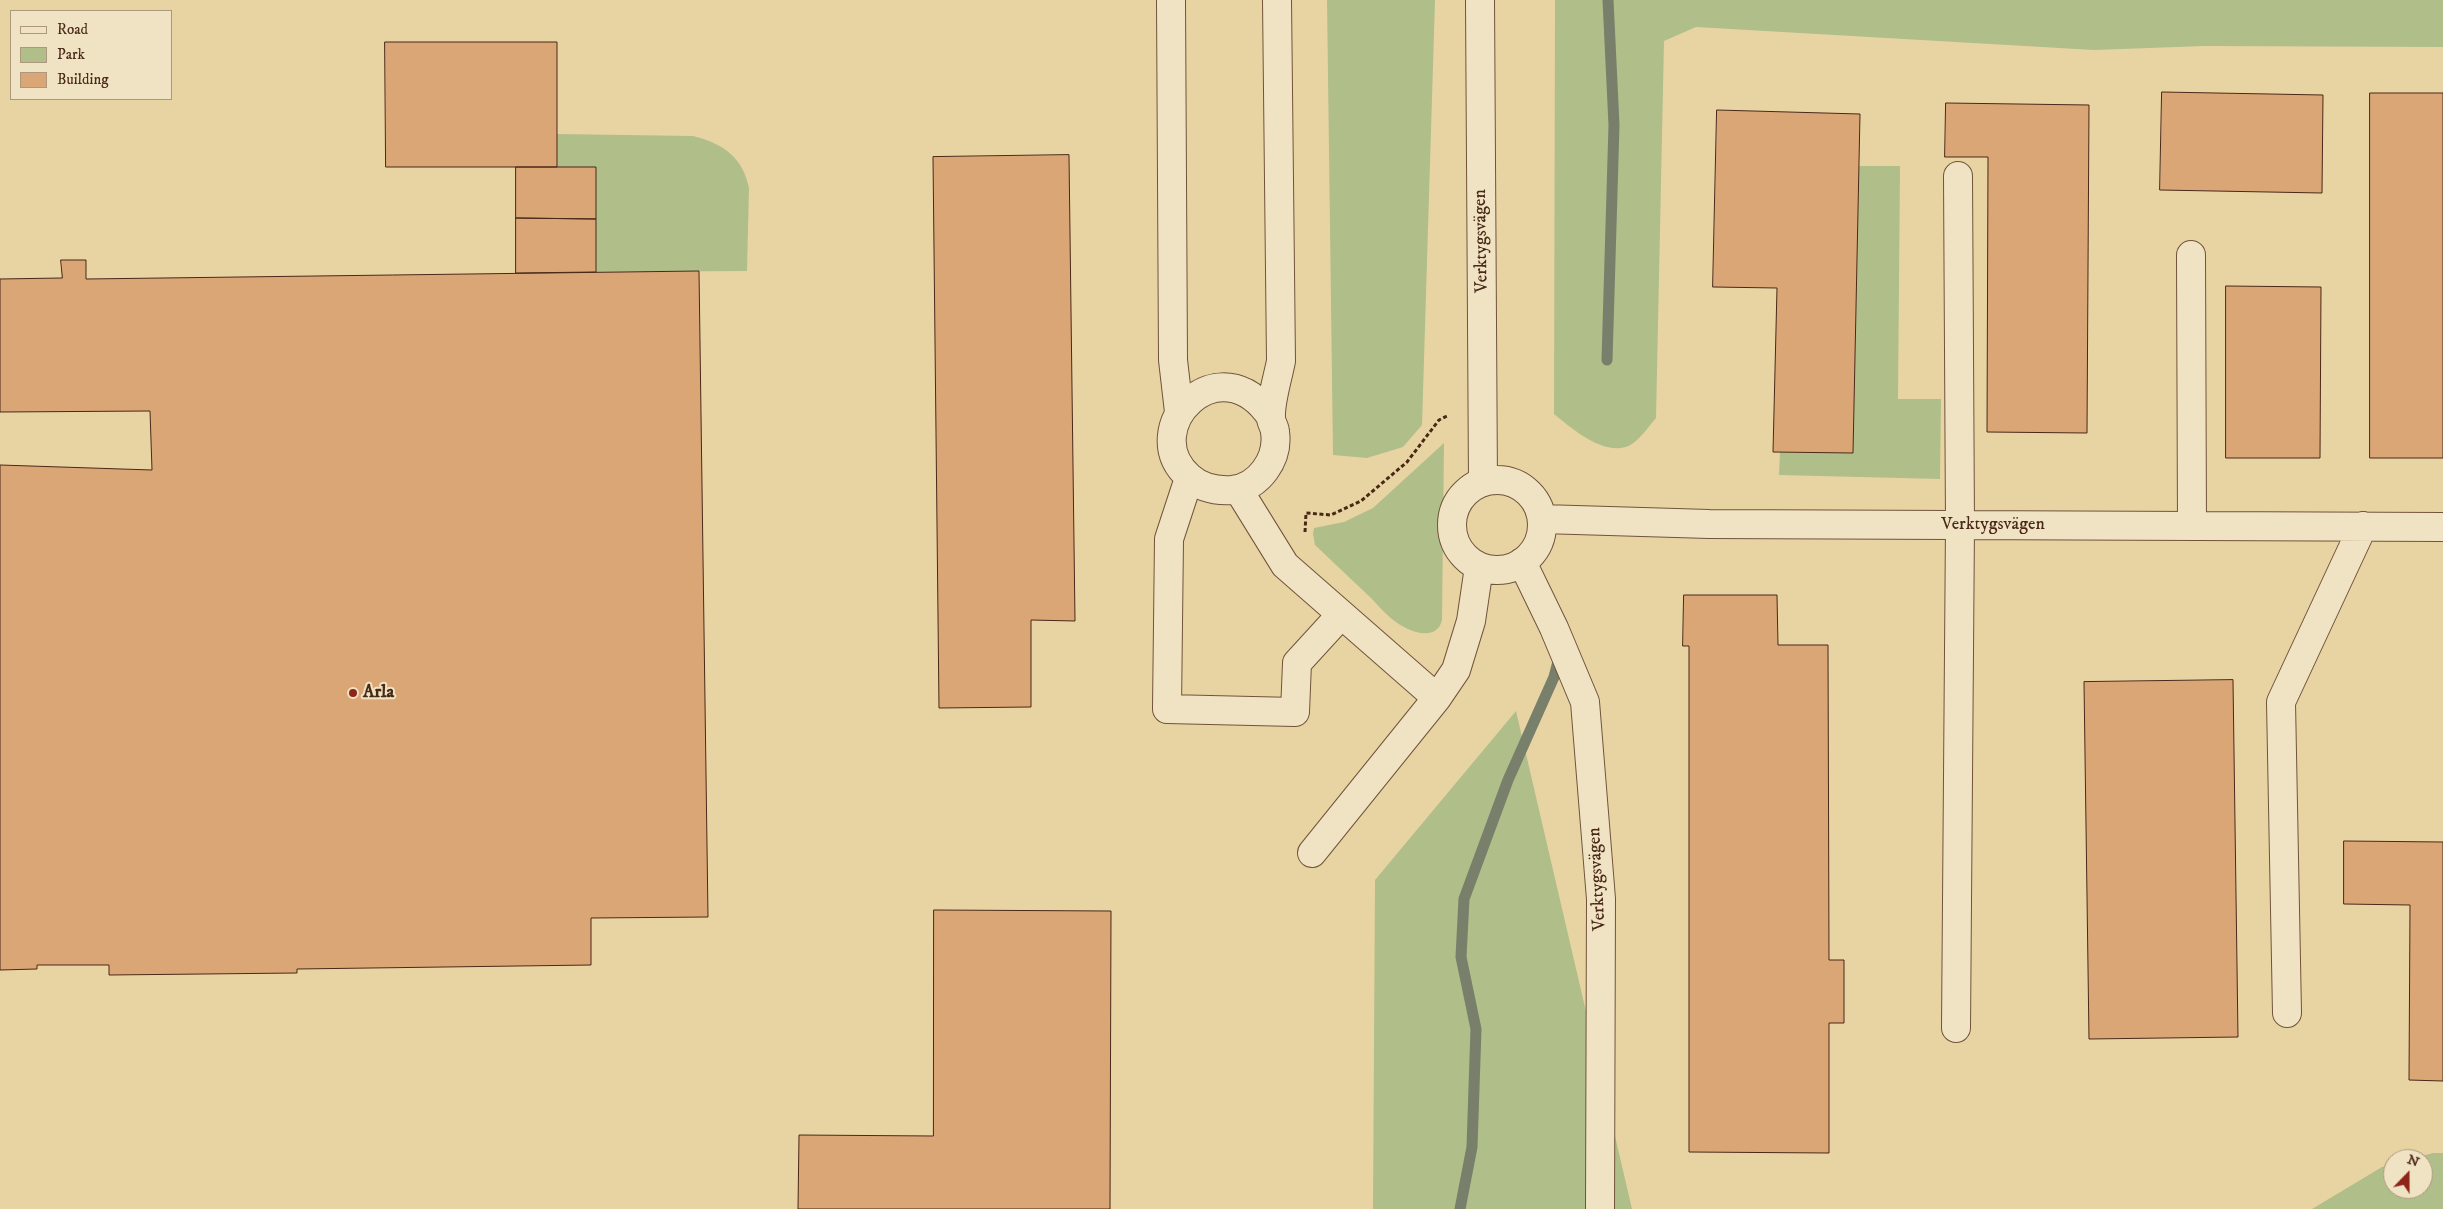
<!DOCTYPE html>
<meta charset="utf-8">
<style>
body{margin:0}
#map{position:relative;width:2443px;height:1209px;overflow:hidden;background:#e8d4a3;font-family:"IM FELL DW Pica",serif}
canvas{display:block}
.legend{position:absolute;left:10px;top:10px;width:162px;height:90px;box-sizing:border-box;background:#f0e3c3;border:1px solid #ad987f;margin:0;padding:6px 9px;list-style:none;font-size:15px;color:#492818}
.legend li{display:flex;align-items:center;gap:10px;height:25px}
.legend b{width:25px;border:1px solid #ad987f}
.north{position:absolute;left:2383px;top:1149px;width:50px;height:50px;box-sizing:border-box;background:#f0e3c3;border:1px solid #ad987f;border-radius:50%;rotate:22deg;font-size:14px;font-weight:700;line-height:20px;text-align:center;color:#492818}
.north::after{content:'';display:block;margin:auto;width:18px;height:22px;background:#8f2418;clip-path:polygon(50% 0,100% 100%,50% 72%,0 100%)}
</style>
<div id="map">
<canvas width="2443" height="1209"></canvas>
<ul class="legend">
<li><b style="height:6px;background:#f0e3c3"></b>Road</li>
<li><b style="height:14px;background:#b0be8a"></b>Park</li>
<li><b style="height:14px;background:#dba676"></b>Building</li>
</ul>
<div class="north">N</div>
</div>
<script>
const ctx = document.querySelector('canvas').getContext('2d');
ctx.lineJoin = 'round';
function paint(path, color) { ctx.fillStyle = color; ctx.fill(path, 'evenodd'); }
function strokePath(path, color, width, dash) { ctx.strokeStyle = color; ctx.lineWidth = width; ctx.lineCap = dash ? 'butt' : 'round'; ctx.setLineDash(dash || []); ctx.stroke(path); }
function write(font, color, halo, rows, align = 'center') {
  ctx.font = font + ' "IM FELL DW Pica",serif'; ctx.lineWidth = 4; ctx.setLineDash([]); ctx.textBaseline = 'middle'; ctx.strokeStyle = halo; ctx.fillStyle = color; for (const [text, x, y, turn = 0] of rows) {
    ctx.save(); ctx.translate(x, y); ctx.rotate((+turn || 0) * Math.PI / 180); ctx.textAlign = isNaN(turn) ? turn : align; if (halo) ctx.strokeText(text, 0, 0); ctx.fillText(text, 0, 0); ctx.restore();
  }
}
paint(new Path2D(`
 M1327,0h108l-13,425 -19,22 -36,11 -34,-3z
 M1555,0h888v47l-239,-1 -110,4 -398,-23 -32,14 -8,377c-7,8 -15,20 -24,26 -24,16 -61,-16 -78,-30z
 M557,134l136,2c29,7 50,21 56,52l-2,83 -151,1v-105h-39z
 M1859,166h41l-2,233h43l-1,80 -161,-4 1,-23 73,1z
 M1444,443l-2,177c-4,18 -24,15 -38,7 -12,-6 -23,-18 -32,-28 -19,-18 -38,-36 -57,-54l-2,-11 1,-6 30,-6 29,-14z
 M1516,711l116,498h-259l2,-329z
 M2433,1153h10v56h-131l70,-42 11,-3v25h30v-30h-12z`), '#b0be8a');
strokePath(new Path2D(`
 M1607,360l7,-235 -6,-125
 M1460,1209l12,-62 4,-118 -15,-72 3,-58 44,-119 46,-103 6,-23`), '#787f6a', 11);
const building = new Path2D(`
 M385,42h172v125h-171z
 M2162,92l161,3 -1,98 -162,-3z
 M2370,93h73v365h-73z
 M1946,103l143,2 -2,328 -100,-1 1,-275h-43z
 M1717,110l143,4 -7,339 -80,-1 4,-164 -64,-1z
 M1069,155l6,466 -44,-1v87l-92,1 -6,-551z
 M516,167h80v52l-80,-1z
 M516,218l80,1v53l-80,1z
 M61,260h25v19l613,-8 9,646 -117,1v47l-294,4v4l-188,2v-10h-72v4l-37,1v-505l152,5 -2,-59 -150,1v-133l62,-1z
 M2226,286l95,1 -1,171h-94z
 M1684,595h93l1,50h50l1,315h15v63h-15v130l-140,-1v-506h-6z
 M2233,680l5,357 -149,2 -5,-357z
 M2344,841l99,1v239l-34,-1 1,-175 -66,-1z
 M934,910l177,1 -1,298h-312l1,-74 134,1z`);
paint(building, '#dba676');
strokePath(building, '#492818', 1);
const minor = new Path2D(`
 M1171,0l2,360 6,52
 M1480,0l3,482
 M2191,255l1,271
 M1271,417c-51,-76 -136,12 -82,60 12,11 27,14 43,13 27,-3 47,-31 43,-58 0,-5 -4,-9 -4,-14 -1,-16 7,-41 10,-57l-4,-361
 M1189,478l-20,61 -2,170 128,3 2,-49 43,-47
 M1452 525a45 45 0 1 1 90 0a45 45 0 1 1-90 0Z
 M1238,489l47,76 152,133
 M1542,519l167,5 734,3
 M1522,562l32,66 31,74 16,197 -1,310
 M1312,853l125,-155 19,-28 15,-49 8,-54
 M2287,1013l-6,-311 82,-176
 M1956,1028l4,-503 -2,-349`);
strokePath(minor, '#71533b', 30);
strokePath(new Path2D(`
 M1305,532l1,-19 25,2 30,-14 46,-39 32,-42 10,-5`), '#492818', 3, [4, 2.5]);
strokePath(minor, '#f0e3c3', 28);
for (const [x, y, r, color] of [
 [353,693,5,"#8f2418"]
]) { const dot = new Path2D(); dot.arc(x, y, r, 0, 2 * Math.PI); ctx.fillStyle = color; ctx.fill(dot); strokePath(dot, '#f0e3c3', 2); }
write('18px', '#492818', '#f0e3c3', [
 ["Verktygsvägen",1482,241,-91],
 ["Verktygsvägen",1993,525],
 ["Verktygsvägen",1598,879,-93]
]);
write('bold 18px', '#492818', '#f0e3c3', [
 ["Arla",363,693]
], 'left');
</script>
